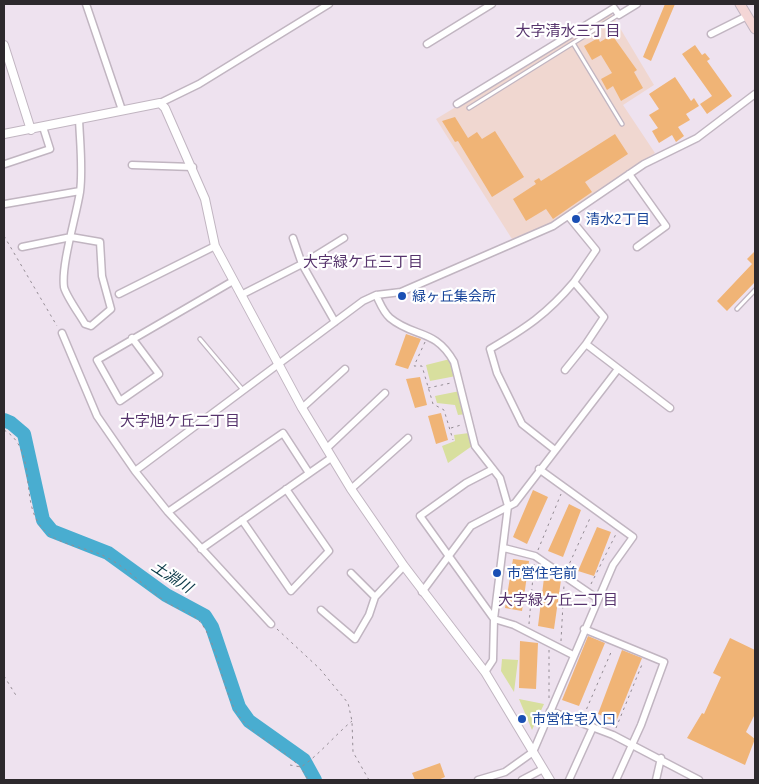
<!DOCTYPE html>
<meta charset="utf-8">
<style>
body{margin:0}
#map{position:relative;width:759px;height:784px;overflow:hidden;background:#eee2ef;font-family:Ubuntu,sans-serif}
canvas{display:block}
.frame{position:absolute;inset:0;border:5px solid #2d292d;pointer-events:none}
</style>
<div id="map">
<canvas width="759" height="784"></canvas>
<div class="frame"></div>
</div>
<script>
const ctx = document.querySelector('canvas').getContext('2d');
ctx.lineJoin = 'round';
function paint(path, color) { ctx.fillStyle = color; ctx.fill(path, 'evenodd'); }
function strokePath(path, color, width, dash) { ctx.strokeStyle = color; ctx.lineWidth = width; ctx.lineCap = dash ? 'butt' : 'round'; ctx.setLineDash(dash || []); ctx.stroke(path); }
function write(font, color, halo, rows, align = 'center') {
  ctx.font = font + ' Ubuntu,"Noto Sans JP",sans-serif'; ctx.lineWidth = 4.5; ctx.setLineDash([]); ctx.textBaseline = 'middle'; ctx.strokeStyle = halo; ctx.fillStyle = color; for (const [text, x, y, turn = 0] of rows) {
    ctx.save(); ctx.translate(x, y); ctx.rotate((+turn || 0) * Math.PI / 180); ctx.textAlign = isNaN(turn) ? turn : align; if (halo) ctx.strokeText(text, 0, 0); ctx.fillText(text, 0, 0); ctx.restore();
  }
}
paint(new Path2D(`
 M611,13l43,72 -31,20 32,48 -100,68 -43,18 -76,-120z`), '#f0d7d0');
paint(new Path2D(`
 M450,359l6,17 -26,5 -4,-16z
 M460,391l6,23 -8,1 -3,-10 -18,-2 -2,-7z
 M469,433l3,13 -24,17 -6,-17 13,-5 -1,-6z
 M502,659l16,1 -4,32 -13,-21z
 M519,699l25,5 -12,26z`), '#d8df9e');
strokePath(new Path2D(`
 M4,420l7,3 13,11 19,86 9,11 56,22 58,42 39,21 7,11 27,80 10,14 55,39 11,20`), '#49add0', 14);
paint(new Path2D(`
 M665,4h10l-24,57 -8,-4z
 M612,35l25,35 -3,2 9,16 -22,13 -8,-15 -6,4 -6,-11 11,-6 -11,-18 -9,5 -8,-14 14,-8 2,4z
 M695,45l7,10 3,-2 5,6 -3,2 25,35 -25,18 -7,-10 12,-8 -30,-42z
 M675,77l16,24 3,-3 5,8 -13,8 4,6 -12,7 6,9 -8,6 -4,-7 -13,8 -7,-12 6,-3 -9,-13 10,-6 -10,-15z
 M455,117l13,21 9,-6 5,7 13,-8 29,46 -32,20 -34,-56 -3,1 -13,-21z
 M615,134l13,20 -43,28 7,10 -39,27 -7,-10 -20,12 -13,-22 23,-15 -2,-3 5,-3 2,3z
 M755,251v31l-28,29 -10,-10 35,-37 -5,-5z
 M406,334l15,5 -13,30 -13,-4z
 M420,377l7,28 -12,3 -9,-29z
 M441,413l7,27 -12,4 -8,-28z
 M533,490l15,7 -21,47 -14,-7z
 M569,504l12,6 -18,47 -15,-6z
 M597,527l14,5 -17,44 -16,-5z
 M513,559l16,2 -7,50 -17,-3z
 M544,578l17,2 -7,49 -16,-3z
 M588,636l17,7 -26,63 -17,-6z
 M730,638l25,12v64l-9,18 9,7 -10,26 -58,-27 15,-25 2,1 17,-37 -8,-4z
 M520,641l18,2 -2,46 -17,-1z
 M622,650l20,8 -26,64 -18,-8z
 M440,763l5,14 -7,3h-23l-3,-7z`), '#f0b476');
const service = new Path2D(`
 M573,43l49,81
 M469,108l149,-93
 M737,309l18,-19
 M200,339l43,51`);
const minor = new Path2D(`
 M86,4l36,106
 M711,34l36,-18
 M427,44l65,-40
 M160,103l39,-19 130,-80
 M457,104l157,-96 5,7 18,-11
 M5,164l45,-15 -7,-22
 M132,165l61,2
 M629,174l37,52 -29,21
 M5,204l75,-13
 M569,217l27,33 -22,32 30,35 -18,27 84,64
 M293,238l9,26 33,58
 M22,247l49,-10 29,5 2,34 9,33 -20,17 -6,-2c-5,-9 -19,-28 -21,-37 -3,-22 12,-70 16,-95 3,-23 0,-49 -1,-73
 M119,294l96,-48
 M241,295l61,-31 42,-26
 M376,295c4,8 7,17 14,23 24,20 45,10 64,44l21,84 25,32 8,28 -14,113 -1,41 -8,12
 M62,333l35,83 38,55
 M132,338l27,36 -39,27 -23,-41 136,-79
 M565,370l21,-26
 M302,408l43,-39
 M327,448l58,-55
 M555,450l-33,-26 -25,-51 -7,-24c36,-21 57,-35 84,-67
 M493,469l-27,14 -46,33 74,103 20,6 59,30
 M351,489l57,-51
 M168,512l115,-79 26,40
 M242,520l49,71 38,-40 -43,-62
 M504,548l31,8 63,43
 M201,549l130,-91
 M351,573l24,24
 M422,592l49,-66 44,-23 103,-134
 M321,610l34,29 14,-24 6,-18 29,-31
 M271,624l-103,-112 -33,-41 228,-170 13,-6 25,-3 152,-66 91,-62 53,-26 58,-44
 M584,629l80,33 -23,63 -25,55
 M550,711l63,24 86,45
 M478,780l27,-8 28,-20 80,-187 20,-28 -94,-68
 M522,780l21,-11
 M569,780l24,-53
 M656,780l5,-22`);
const tertiary = new Path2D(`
 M4,45l27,85
 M4,134l156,-31 5,5 40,91 10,47 87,162 49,81 53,77 81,106 65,108`);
const secondary = new Path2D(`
 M740,4l15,25`);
strokePath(service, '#c1b5c1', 5.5);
strokePath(minor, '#c1b5c1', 9);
strokePath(tertiary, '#c1b5c1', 10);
strokePath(secondary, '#c1b5c1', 11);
strokePath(new Path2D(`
 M4,236l53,90
 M425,342l-11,24h8l11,38 11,6 9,30
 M428,388l23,-5
 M451,428l10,-3
 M4,430c36,21 13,75 41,101 16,15 41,16 59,25 23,11 40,31 61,45 9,7 21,9 30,16 24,19 25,77 47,103 18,21 56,35 66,60
 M538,550l23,-56
 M567,569l24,-53
 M591,584l25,-50
 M529,624l5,-60
 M277,629l43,40 28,34 4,18 1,31 16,28
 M561,641l3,-56
 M4,676l13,21
 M549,698v-48
 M584,715l28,-65
 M616,728l27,-66
 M290,765l11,2c18,-12 34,-32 51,-46`), '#948c94', 1, [2.5, 4]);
strokePath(service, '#fff', 3);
strokePath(minor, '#fff', 6);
strokePath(tertiary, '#fff', 8);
strokePath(secondary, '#f4d6d6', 9);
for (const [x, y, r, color] of [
 [576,219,5,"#1a4fb4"],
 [402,296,5,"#1a4fb4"],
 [497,573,5,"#1a4fb4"],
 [522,719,5,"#1a4fb4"]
]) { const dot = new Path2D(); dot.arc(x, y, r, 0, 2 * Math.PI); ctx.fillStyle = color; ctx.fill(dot); strokePath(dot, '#fff', 2); }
write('14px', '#164399', '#fff', [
 ["清水2丁目",586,219],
 ["緑ヶ丘集会所",412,296],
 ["市営住宅前",507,573],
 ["市営住宅入口",532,719]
], 'left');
write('15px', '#57346d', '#fff', [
 ["大字清水三丁目",568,31],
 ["大字緑ケ丘三丁目",363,262],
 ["大字旭ケ丘二丁目",180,421],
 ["大字緑ケ丘二丁目",558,600]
]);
write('italic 15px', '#093746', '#fff', [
 ["土淵川",172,577,33]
]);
</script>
